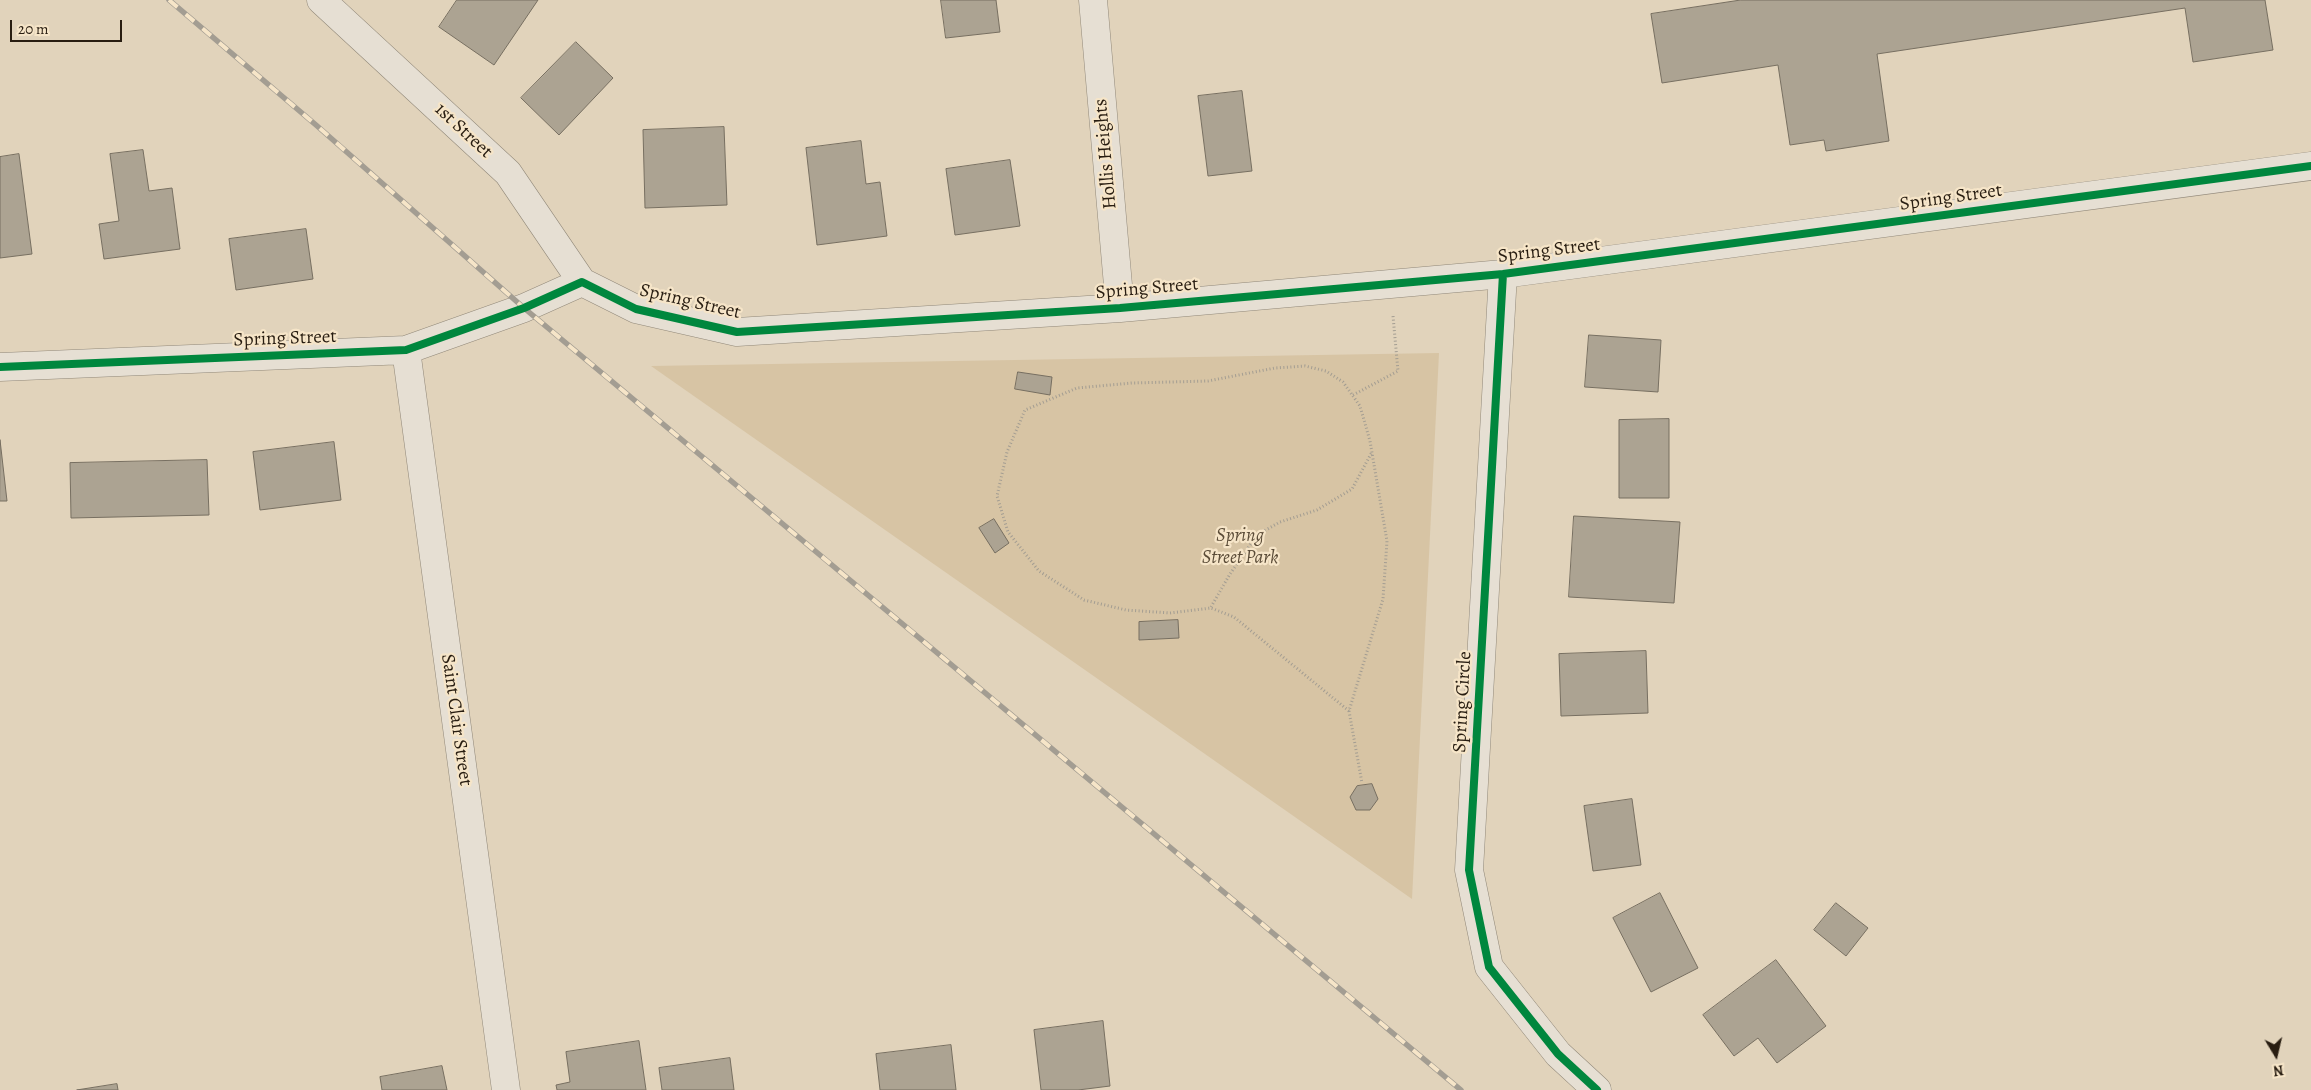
<!DOCTYPE html>
<style>
body{margin:0}
#map{position:relative;width:2311px;height:1090px;overflow:hidden;background:#e1d3bb;font-family:Alegreya,serif}
canvas{display:block}
.north{position:absolute;left:2251px;top:1030px;width:50px;height:50px;-webkit-text-stroke:4px #f6e5c8;paint-order:stroke;rotate:171deg;font-size:14px;font-weight:700;line-height:20px;text-align:center;color:#281d11}
.north::after{content:'';display:block;margin:auto;width:18px;height:22px;background:#281d11;clip-path:polygon(50% 0,100% 100%,50% 72%,0 100%)}
.scale{position:absolute;left:10px;top:20px;width:112px;height:22px;box-sizing:border-box;border:2px solid #281d11;border-top:0;padding-left:6px;font-size:15px;line-height:18px;white-space:nowrap;color:#281d11;-webkit-text-stroke:4px #f6e5c8;paint-order:stroke}
</style>
<div id="map">
<canvas width="2311" height="1090"></canvas>
<div class="north">N</div>
<div class="scale">20 m</div>
</div>
<script>
const ctx = document.querySelector('canvas').getContext('2d');
ctx.lineJoin = 'round';
function paint(path, color) { ctx.fillStyle = color; ctx.fill(path, 'evenodd'); }
function strokePath(path, color, width, dash) { ctx.strokeStyle = color; ctx.lineWidth = width; ctx.lineCap = dash ? 'butt' : 'round'; ctx.setLineDash(dash || []); ctx.stroke(path); }
function write(font, color, halo, rows, align = 'center') {
  ctx.font = font + ' Alegreya,serif'; ctx.lineWidth = 4.5; ctx.setLineDash([]); ctx.textBaseline = 'middle'; ctx.strokeStyle = halo; ctx.fillStyle = color; for (const [text, x, y, turn = 0] of rows) {
    ctx.save(); ctx.translate(x, y); ctx.rotate((+turn || 0) * Math.PI / 180); ctx.textAlign = isNaN(turn) ? turn : align; if (halo) ctx.strokeText(text, 0, 0); ctx.fillText(text, 0, 0); ctx.restore();
  }
}
paint(new Path2D(`
 M1439,353l-27,546 -761,-533z`), '#d7c4a4');
const building = new Path2D(`
 M457,0h81l-44,65 -55,-38z
 M941,0h55l4,32 -54,6z
 M1741,0h524l8,50 -80,12 -8,-54 -308,46 12,87 -63,10 -2,-11 -34,5 -12,-80 -116,18 -11,-69z
 M576,42l37,36 -54,57 -38,-37z
 M1242,91l10,80 -44,5 -10,-80z
 M724,127l3,78 -82,3 -2,-78z
 M861,141l5,43 14,-2 7,54 -70,9 -11,-97z
 M143,150l6,41 23,-3 8,61 -76,10 -5,-35 20,-3 -9,-67z
 M19,154l13,100 -32,4v-101z
 M1010,160l10,66 -65,9 -9,-66z
 M306,229l7,50 -77,11 -7,-51z
 M1589,335l72,5 -3,52 -73,-5z
 M1018,372l34,5 -2,18 -35,-6z
 M1669,419v79h-50v-78z
 M0,440l7,61h-7z
 M334,442l7,58 -81,10 -7,-58z
 M207,460l2,55 -138,3 -1,-55z
 M1574,516l106,6 -6,81 -105,-6z
 M994,519l15,24 -14,10 -16,-25z
 M1178,620l1,18 -40,2v-18z
 M1646,651l2,62 -87,3 -2,-62z
 M1372,784l6,15 -8,11h-14l-6,-13 7,-11z
 M1632,799l9,66 -48,6 -9,-65z
 M1660,893l38,75 -47,24 -38,-74z
 M1836,903l32,25 -22,28 -32,-26z
 M1776,960l50,66 -49,37 -19,-25 -24,18 -31,-41z
 M1103,1021l7,65 -32,4h-37l-7,-60z
 M639,1041l7,49h-89l-1,-5 14,-3 -4,-30z
 M951,1045l5,45h-76l-4,-36z
 M730,1058l4,32h-72l-3,-22z
 M442,1066l5,24h-65l-2,-13z
 M117,1084l1,6h-41z`);
paint(building, '#aca392');
strokePath(building, '#776f61', 1);
const minor = new Path2D(`
 M321,0l187,173 74,109
 M1093,0l27,308
 M1503,274l-34,596 20,97 69,87 39,36
 M406,350l100,740
 M0,367l406,-17 118,-42 58,-26 54,27 101,23 383,-24 383,-34 808,-108`);
strokePath(minor, '#918879', 29);
strokePath(new Path2D(`
 M1353,395l45,-24 -5,-55
 M1211,607l19,-33 27,-39 23,-13 37,-12 35,-21 20,-37
 M1349,711l-115,-94 -23,-9 -41,5 -44,-3 -42,-10 -45,-29 -31,-39 -11,-36 10,-44 18,-42 52,-22 55,-5 76,-2 67,-13 30,-2 21,5 17,11 17,24 10,35 17,100 -4,58 -34,112 13,72`), '#a39d92', 3, [1, 2.5]);
strokePath(minor, '#e6dfd3', 28);
const rail = new Path2D(`
 M169,0l147,125 208,183 937,782`);
strokePath(rail, '#a39d92', 5.5);
strokePath(rail, '#f6e5c8', 4, [11]);
strokePath(new Path2D(`
 M1503,274l-34,596 20,97 69,87 39,36
 M0,367l406,-17 118,-42 58,-26 54,27 101,23 383,-24 383,-34 808,-108`), '#00873e', 8);
write('19px', '#281d11', '#f6e5c8', [
 ["1st Street",463,131,43],
 ["Hollis Heights",1106,154,-95],
 ["Spring Street",1951,198,-8],
 ["Spring Street",1549,251,-7],
 ["Spring Street",1147,289,-5],
 ["Spring Street",690,302,13],
 ["Spring Street",285,339,-2],
 ["Spring Circle",1463,702,-87],
 ["Saint Clair Street",456,720,82]
]);
write('italic 19px', '#5a4b37', '#f6e5c8', [
 ["Spring",1240,536],
 ["Street Park",1240,558]
]);
</script>
